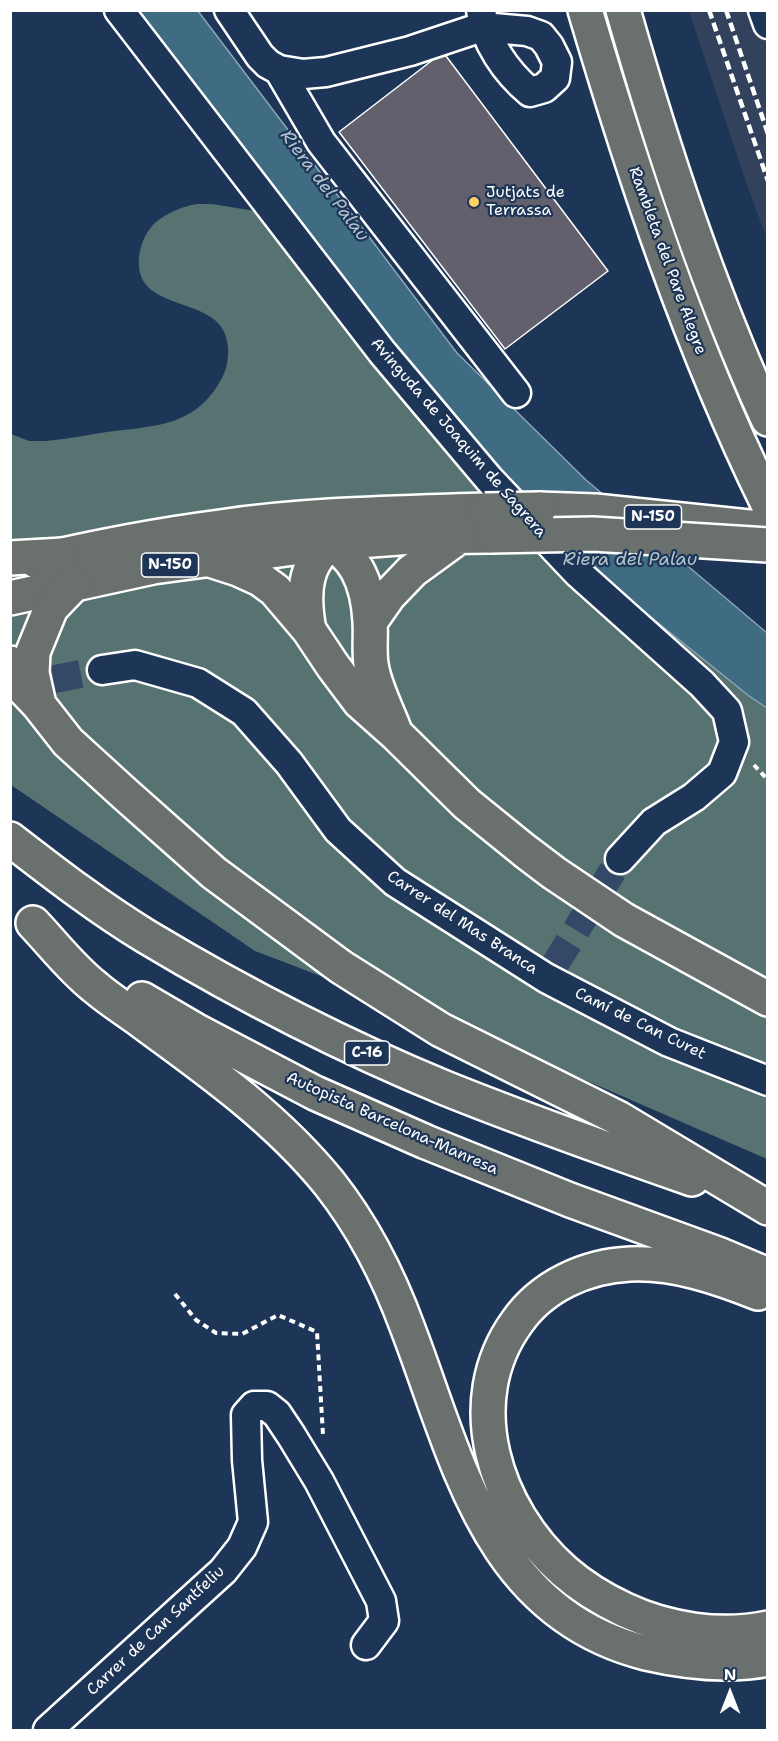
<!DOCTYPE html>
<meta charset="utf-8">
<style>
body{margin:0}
#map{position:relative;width:778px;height:1741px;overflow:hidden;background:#1d3557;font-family:"Shantell Sans",sans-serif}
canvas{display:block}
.frame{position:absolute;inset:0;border:12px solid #fff;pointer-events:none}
.north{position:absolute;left:700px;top:1663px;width:60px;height:60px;-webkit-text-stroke:4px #1d3557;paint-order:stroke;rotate:0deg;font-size:16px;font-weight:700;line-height:24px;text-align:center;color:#fff}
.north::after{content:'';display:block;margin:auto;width:21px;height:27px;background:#fff;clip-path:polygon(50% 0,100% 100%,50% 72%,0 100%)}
</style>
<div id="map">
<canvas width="778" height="1741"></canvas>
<div class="frame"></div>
<div class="north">N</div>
</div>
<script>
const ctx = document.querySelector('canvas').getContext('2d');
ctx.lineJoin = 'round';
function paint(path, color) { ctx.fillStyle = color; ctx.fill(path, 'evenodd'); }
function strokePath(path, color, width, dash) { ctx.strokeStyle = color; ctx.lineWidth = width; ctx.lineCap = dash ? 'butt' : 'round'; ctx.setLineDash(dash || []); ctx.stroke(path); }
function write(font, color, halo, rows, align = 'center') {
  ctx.font = font + ' "Shantell Sans",sans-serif'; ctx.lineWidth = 4.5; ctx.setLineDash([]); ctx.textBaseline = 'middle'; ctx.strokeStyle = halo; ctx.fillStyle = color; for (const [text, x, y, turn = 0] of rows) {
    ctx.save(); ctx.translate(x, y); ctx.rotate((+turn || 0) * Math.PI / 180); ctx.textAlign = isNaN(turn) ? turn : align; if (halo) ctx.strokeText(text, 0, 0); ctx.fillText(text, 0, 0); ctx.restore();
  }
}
paint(new Path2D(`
 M689,11h78v228l-19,-51z`), '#32425d');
paint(new Path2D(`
 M197,204h15l49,8 488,484 18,12v451l-242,-105 -270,-103 -244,-166v-351l18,7h17c23,-2 45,-7 68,-10 45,-5 84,-7 108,-53 7,-13 9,-34 1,-48 -11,-23 -56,-25 -74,-42 -18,-17 -10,-51 7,-66 11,-9 27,-16 41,-18z`), '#567371');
const water = new Path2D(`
 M136,11h62l259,342 129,127 181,153v75l-18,-12 -143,-115 -167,-179 -154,-194z`);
paint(water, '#3f6b83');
strokePath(water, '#8ca6b5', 1.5);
const building = new Path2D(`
 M443,52l165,219 -103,78 -166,-217z`);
paint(building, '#62606c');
strokePath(building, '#fff', 1.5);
strokePath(new Path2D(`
 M12,687l90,-17
 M554,966l66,-107`), '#344968', 28, [28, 14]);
const minor = new Path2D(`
 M119,10l263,342 107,127 89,94 124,111 25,27 7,31 -12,31 -28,24 -40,25 -34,37
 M229,10l31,46 8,8 11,6 24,4 23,-2 84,-21 72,-24 45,4 14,5 8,10 8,16 -2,16 -11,10 -14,4c-23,-19 -46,-51 -49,-82
 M763,10l5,14
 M279,70l42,72 195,251
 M102,670l33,-5 63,18 46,29 45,51 49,67 57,52 151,96 123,64 99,39
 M48,1730l175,-159 19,-24 11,-25 -6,-62 -1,-45 8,-9h13l10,8 14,21 28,46 62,120 3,20 -18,24`);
const major = new Path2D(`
 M585,10c50,169 105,335 183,494
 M623,10c40,140 85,277 145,409
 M539,509l56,2 173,18
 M318,537c38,15 50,46 52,85 1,14 -1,28 1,42 3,22 15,44 23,65
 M207,559l31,10 22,10 15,11 34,40 24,36 27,36 36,32 71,70 58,47 29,22 70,47 144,79
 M36,561c60,-14 122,-26 184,-34 88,-13 177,-14 265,-17
 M10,598l143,-31 178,-24 81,-6 79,-1
 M370,622l19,-27 23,-24 48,-35
 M309,630c-7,-37 -6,-73 32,-93`);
const highway = new Path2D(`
 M10,558l53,-3
 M10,663l12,24 17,18 29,37 57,52 89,79 127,94 100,63 177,88 150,90
 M38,700l-6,-27 1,-21 18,-44 23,-24
 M10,839c44,34 89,69 137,98 95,57 196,109 298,151 82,33 164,62 247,91
 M33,923c20,21 39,46 62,64 15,13 33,24 49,36 66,48 133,96 185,160 34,43 60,94 79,146 50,131 80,284 238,324 39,9 82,14 122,6
 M142,999l53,31 120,63 111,49 144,58 148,54 50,21
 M758,1293c-40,-16 -84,-31 -128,-29 -44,2 -88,22 -113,58 -58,80 -22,188 47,249 18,16 40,29 61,39 43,20 96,28 143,18`);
strokePath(minor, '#fff', 33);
strokePath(major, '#fff', 38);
strokePath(highway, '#fff', 38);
strokePath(new Path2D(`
 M754,765l14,15
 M175,1294l21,26 20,13 26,1 36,-19 39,17 6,103`), '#fff', 4, [6, 4.5]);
strokePath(minor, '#1d3557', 28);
strokePath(major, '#6a706d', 33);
strokePath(highway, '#6a706d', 33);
strokePath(new Path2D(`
 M709,10l59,171
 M726,10l42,124`), '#fff', 4.5, [9, 4.5]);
const majorBridge = new Path2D(`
 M485,510l54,-1
 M491,536l102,-2 175,11`);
strokePath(majorBridge, '#fff', 38, []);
strokePath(majorBridge, '#6a706d', 33);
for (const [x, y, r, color] of [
 [474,202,6,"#ffd166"]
]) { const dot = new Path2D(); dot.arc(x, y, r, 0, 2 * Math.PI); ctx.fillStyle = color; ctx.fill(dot); strokePath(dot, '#1d3557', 2); }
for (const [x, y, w] of [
 [653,517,57],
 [170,565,57],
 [367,1053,45]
]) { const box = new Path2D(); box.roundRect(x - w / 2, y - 12, w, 24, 4.5); ctx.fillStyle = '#1d3557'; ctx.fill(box); strokePath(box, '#fff', 1.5); }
write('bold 15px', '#fff', null, [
 ["N-150",653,517],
 ["N-150",170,565],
 ["C-16",367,1053]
]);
write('16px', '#fff', '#1d3557', [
 ["Jutjats de",486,193],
 ["Terrassa",486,211]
], 'left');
write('16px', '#fff', '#1d3557', [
 ["Rambleta del Pare Alegre",667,261,70],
 ["Avinguda de Joaquim de Sagrera",458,438,49],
 ["Carrer del Mas Branca",462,923,33],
 ["Camí de Can Curet",640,1024,26],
 ["Autopista Barcelona-Manresa",392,1124,24],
 ["Carrer de Can Santfeliu",156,1631,-43]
]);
write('italic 18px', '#b2c4cd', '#1d3557', [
 ["Riera del Palau",324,186,53],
 ["Riera del Palau",630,560]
]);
</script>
